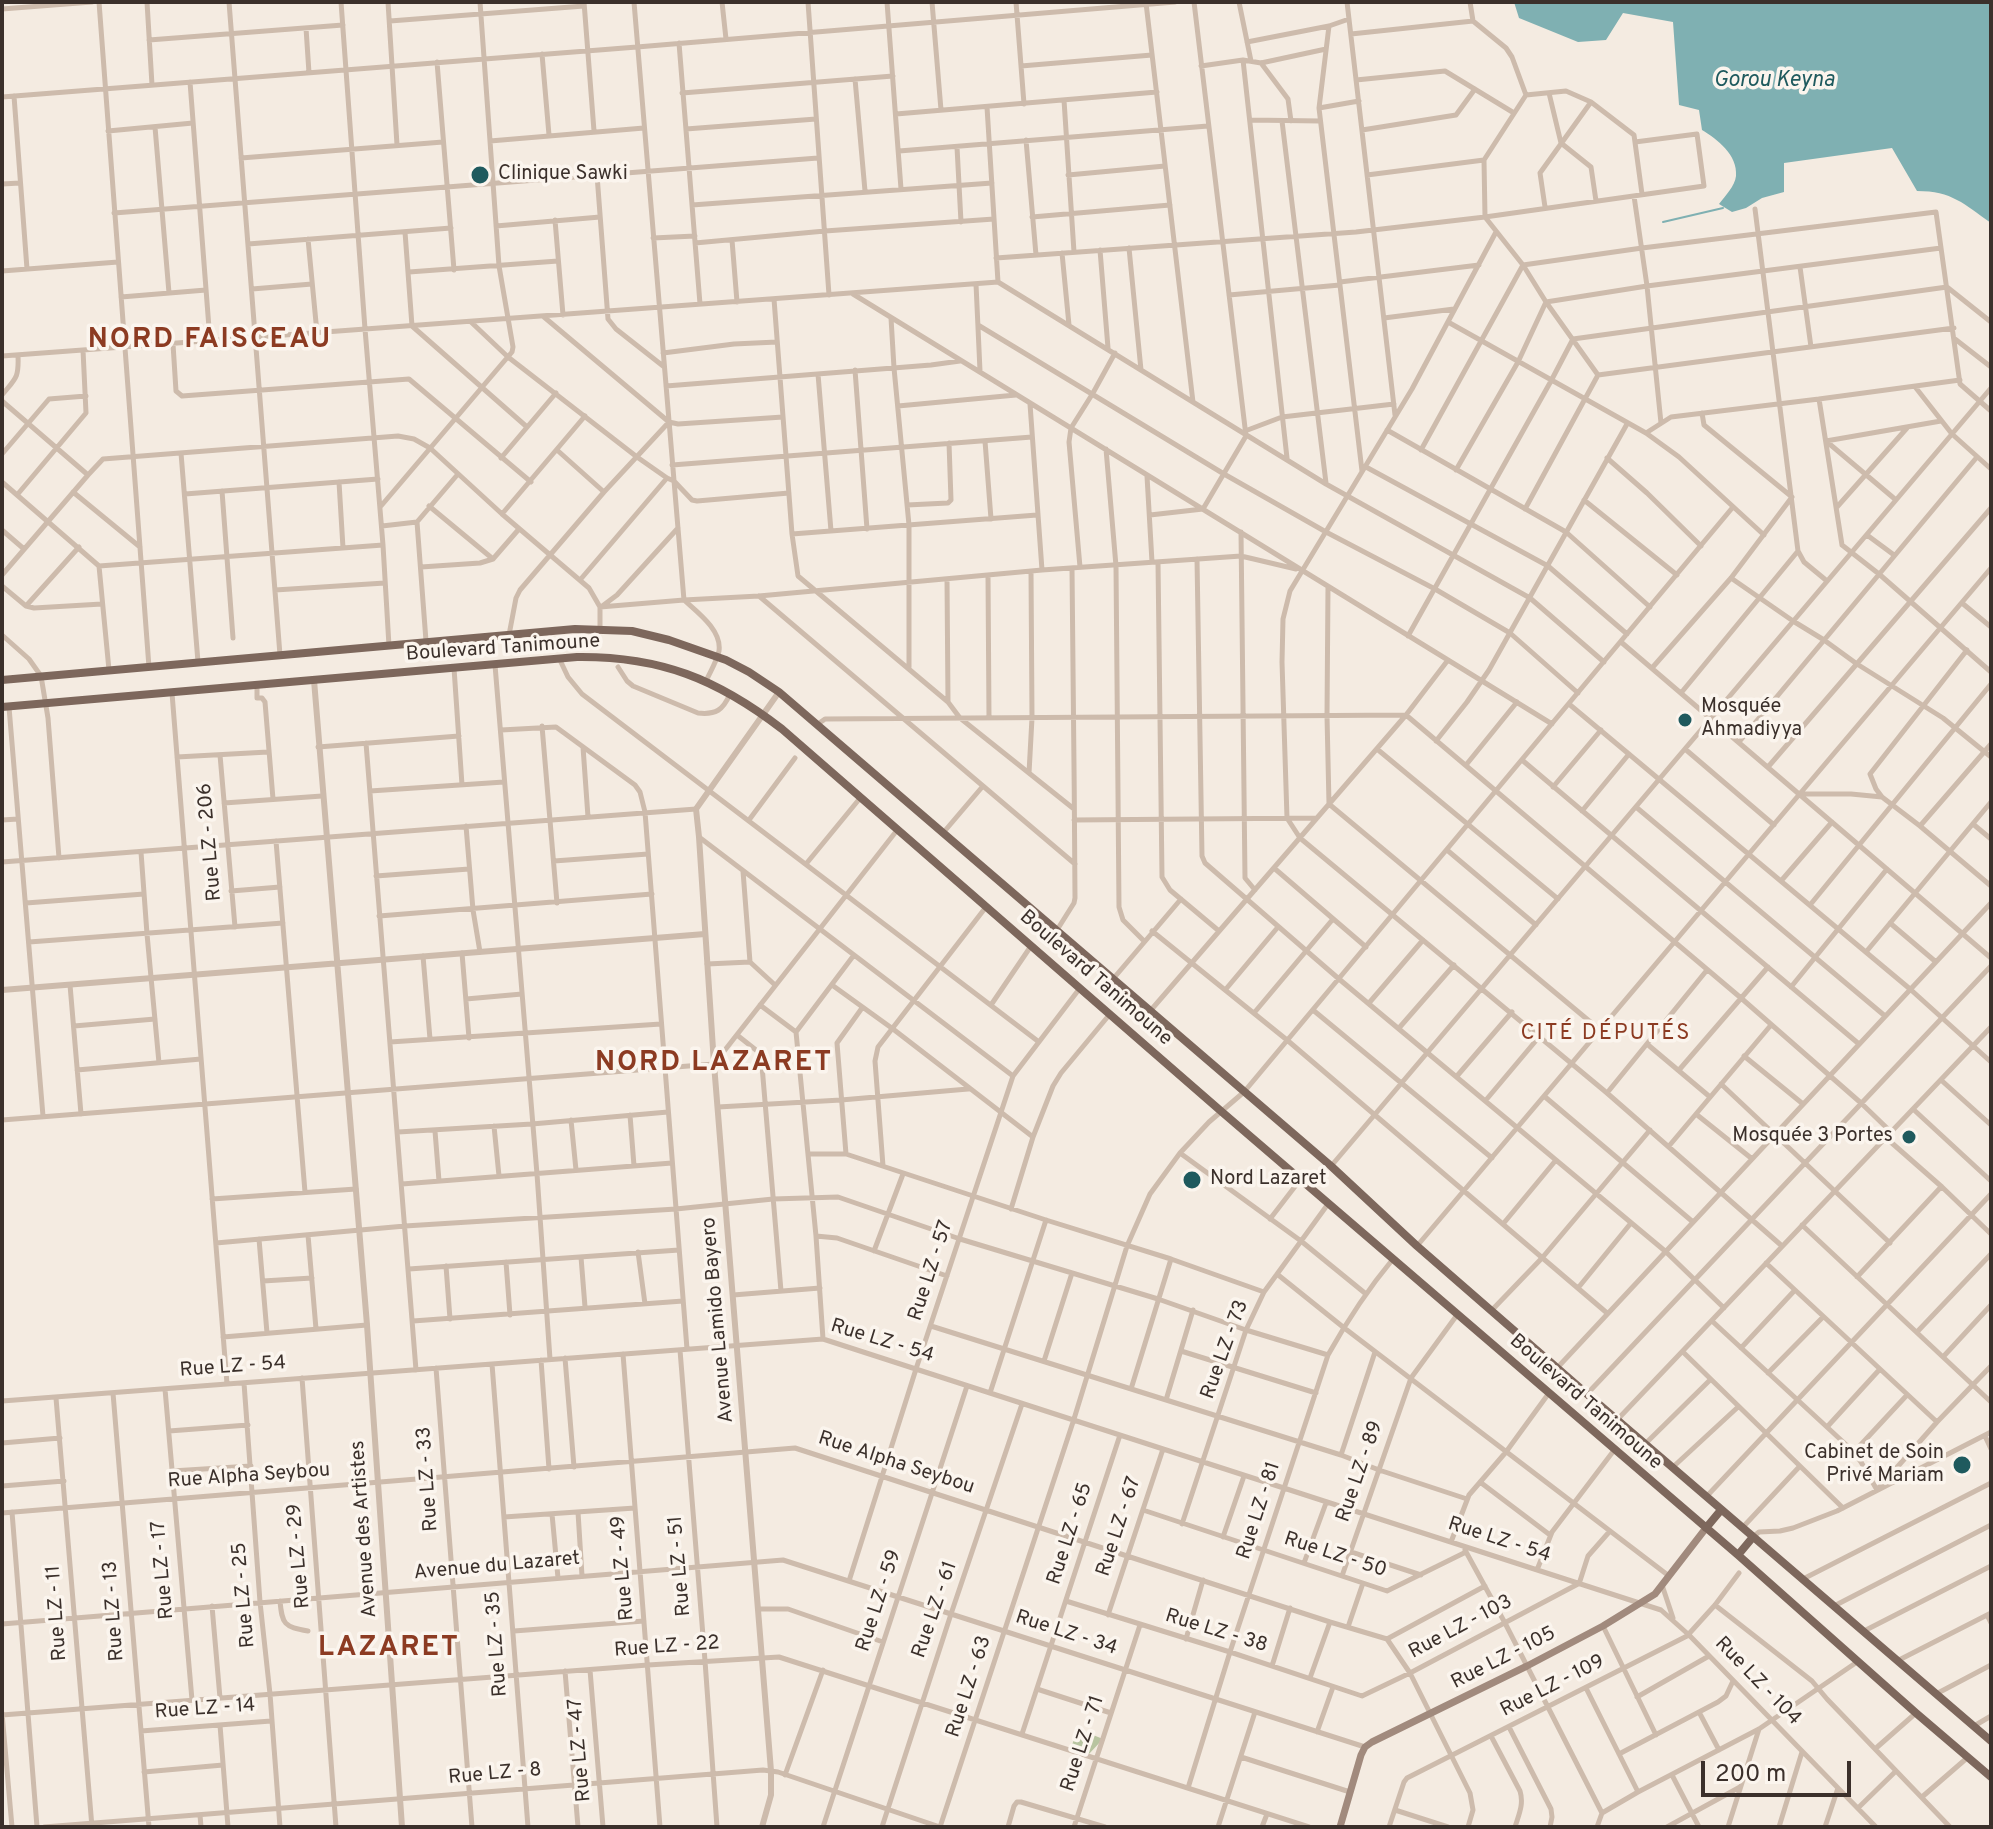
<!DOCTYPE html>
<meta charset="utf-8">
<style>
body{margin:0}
#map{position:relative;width:1993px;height:1829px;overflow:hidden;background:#f4ebe1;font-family:Overpass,sans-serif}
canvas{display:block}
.frame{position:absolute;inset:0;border:4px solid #3b302b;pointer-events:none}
.scale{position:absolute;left:1701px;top:1761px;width:150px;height:36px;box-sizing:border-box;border:4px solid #3b302b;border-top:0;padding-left:10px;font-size:24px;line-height:28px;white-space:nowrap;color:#3b302b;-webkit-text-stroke:6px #fbf5ee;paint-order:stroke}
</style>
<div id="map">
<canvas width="1993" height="1829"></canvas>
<div class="frame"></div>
<div class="scale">200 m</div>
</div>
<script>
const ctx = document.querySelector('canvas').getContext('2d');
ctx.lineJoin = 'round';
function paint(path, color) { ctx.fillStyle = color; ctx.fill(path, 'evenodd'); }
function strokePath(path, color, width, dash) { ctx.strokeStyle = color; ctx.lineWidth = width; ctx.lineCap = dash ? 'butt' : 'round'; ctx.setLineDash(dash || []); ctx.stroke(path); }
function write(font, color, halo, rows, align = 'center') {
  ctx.font = font + ' Overpass,sans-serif'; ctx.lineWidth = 7; ctx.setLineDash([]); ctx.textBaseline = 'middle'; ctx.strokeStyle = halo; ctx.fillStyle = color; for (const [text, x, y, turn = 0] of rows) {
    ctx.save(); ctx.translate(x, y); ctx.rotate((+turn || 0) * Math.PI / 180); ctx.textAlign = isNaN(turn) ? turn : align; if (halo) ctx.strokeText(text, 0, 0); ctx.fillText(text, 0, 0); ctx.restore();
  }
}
paint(new Path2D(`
 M1078,1729l25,10 -15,16 -18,-5z`), '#b8c4a0');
paint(new Path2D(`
 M1514,2h477v221c-27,-19 -39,-32 -74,-32l-25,-43 -108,15v29l-22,6 -16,10 -14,4 -13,-8c6,-8 16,-18 17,-28 2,-21 -19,-37 -34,-46l-3,-20 -20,-5 -6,-83 -50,-9 -17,27 -28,2 -59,-24z`), '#7fb0b2');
strokePath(new Path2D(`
 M1663,222l60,-14`), '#7fb0b2', 2);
strokePath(new Path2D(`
 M99,2l50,665
 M147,2l5,83
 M229,2l51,653
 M341,2l24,327 18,216 6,101
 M388,2l9,143
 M584,2l10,129
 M634,2l50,598c13,12 38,30 35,51 -2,10 -9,21 -13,30
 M722,2l4,37
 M808,2l21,293
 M887,2l14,187
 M932,2l9,108
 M1016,2l8,102
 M1239,2l12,59
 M1347,2l48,413
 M1470,2l3,19 33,27 6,9 14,38
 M1146,3l47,399
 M2,9l90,-7
 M390,21l194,-15
 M1329,26l-10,82 43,363
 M306,28l3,45
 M1351,34l122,-13
 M149,40l194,-15
 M1247,42l82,-16 20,-7
 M679,43l21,261
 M542,54l7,81
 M1243,60l44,398
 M437,62l17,208
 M1261,63l27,36 3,22
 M1021,66l131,-11
 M1201,66l42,-6 18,3 65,-14
 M855,79l10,112
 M1356,80l89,-9 69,42
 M190,82l20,259
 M682,93l211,-17
 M1549,93l12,50 30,24 5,34
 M1526,95l-42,65 1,57 38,48 23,37 52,73
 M1526,95l40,-4 25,11
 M14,96l13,173
 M2,97l635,-50 538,-45
 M1064,100l10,152
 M987,107l11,175
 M1319,108l40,-7
 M896,114l261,-22
 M1250,120l70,1
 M1282,121l44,362
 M155,127l14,166
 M686,129l130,-10
 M1362,130l94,-15 19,-26
 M108,131l85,-8
 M1026,140l10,115
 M490,141l154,-13
 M957,147l4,75
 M899,151l309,-25
 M241,158l202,-16
 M597,175l11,144 8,10 47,37
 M1068,175l97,-9
 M1367,175l117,-15
 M2,184l18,-1
 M1634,196l13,90 14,137
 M692,205l300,-22
 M1545,207l-5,-34 51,-71 43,33 8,59
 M114,213l704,-55
 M1032,217l138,-12
 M555,220l8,95
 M496,226l104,-9
 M405,232l7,94 115,101
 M1496,232l-84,157 -122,202 -7,28 -1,43 5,156 13,20 307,255 175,153
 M653,238l42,-2
 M308,239l9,94
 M732,240l5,62
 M695,243l130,-12 169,-12
 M248,244l203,-16
 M1129,248l12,122
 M1100,250l8,98
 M1062,253l7,72
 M996,258l360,-26 129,-15 219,-31 -7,-52 -62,8
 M1800,267l11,80
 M2,271l116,-9
 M409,272l149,-11
 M1340,282l139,-17
 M976,284l4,87
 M252,289l60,-5
 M853,294l699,430
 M1229,295l111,-10
 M121,297l85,-7
 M774,299l18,235 6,42 150,126 12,16 114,91
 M544,317l125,105 9,2 105,-7
 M891,318l3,50 15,157v142
 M1384,318l70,-9
 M471,322l37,35 129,100 30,21 7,3 18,19 5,1 92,-8
 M1448,322l198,111 33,24 85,78
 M978,325l246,149 102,58 109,57 75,44 68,60
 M1955,339l36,28
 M173,344l3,47 6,5 227,-17 122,103
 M663,353l71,-9 43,-2
 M2,356l996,-74 328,202 204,114 74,64
 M855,370l12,159
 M818,374l13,157
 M1598,375l356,-47
 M666,386l265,-21 29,-4
 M1916,388l36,46 39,35
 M2,395c14,-17 17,-17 16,-40
 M1819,399l23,146 37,29 112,98
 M2,401l86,74
 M1030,404l12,166
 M898,406l118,-11
 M1387,430l179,102 84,75
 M1245,431l37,-14 112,-13
 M1646,433l25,-16 148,-18 141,-19
 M985,441l6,78
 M1826,441l115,-20
 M1826,441l70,59
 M1106,449l10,117 3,341 4,13 21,21
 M557,450l47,42
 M1421,450l102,-185 119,-17 294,-36 24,172 31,27
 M181,453l17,209
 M2,454l47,-55 37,-3
 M501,458l55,-65
 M1607,458l40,35 54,53
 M672,465l360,-28
 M1366,467l182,99 79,68
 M1456,470l62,-108 28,-60 101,-16 294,-38
 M1147,476l5,86
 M2,482l97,84 10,104
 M339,482l4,66
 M222,491l11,147
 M73,492l67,55
 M185,494l193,-15
 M17,495l69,-82 -3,-63
 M1584,500l93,75
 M907,505l41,-2 3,-3 -2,-57
 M381,506l131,-154 1,-5 -14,-81 -19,-264
 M429,506l64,53
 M1837,507l70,-79
 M1525,509l73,-134
 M502,514l83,-98
 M1150,515l53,-6 43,-73 -52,-434
 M417,522l9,119
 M382,526l35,-4 41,-48
 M2,530l22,19
 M1241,532l4,346 10,12
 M792,534l245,-19
 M1867,535l27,20
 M1798,551l6,11 23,19
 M1197,559l5,297 3,7 134,116 326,272 59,57
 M1158,562l4,315 8,13 49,41
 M99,566l284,-21
 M421,567l59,-4 13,-4 26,-30
 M1080,567l-11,-125 2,-14 22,-35 22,-40
 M2,575l86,-100 15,-16 295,-23 16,3 16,9 72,66 87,74 11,19v22
 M988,575l1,143
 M1731,578l62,43 31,19 33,24 86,54 48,39
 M947,579l1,123
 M580,580l87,-102
 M2,586l24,20 8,2 68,-4
 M1328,586l-1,130 2,88 271,226
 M275,590l110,-7
 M759,596l316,268
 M1962,603l29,24
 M26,606l53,-59
 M600,607l84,-7 75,-4 283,-26 199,-14 55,13
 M601,607l16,-12 61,-67
 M2,635l27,24 12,17 7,42 11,140
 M509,635l7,-37 4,-8 84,-98 65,-70
 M1408,636l143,-255 22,-42 374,-52 44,35
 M1621,642l370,316
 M1967,650l-97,124 6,15 6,8 38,29 71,60
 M559,658l9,19 14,17 457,348
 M495,665l42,509 13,185
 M618,667l9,14 6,5 65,27c18,2 25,-3 32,-19
 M454,668l8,117
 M1652,668l79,-90 61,-81 -88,-72 -2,-12
 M257,685v13h5l3,4 8,97
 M172,693l55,691
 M1681,693l117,-142 -43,-342
 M1569,704l341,285 81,73
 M9,707l34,409
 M818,724l7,-5 581,-4 335,283 120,105 29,28
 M542,726l15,177
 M501,730l55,-3 79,58 5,7 5,20 42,537
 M1436,741l31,-39 22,-32 138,-246
 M1739,742l238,-285
 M366,743l50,627
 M318,747l141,-11
 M583,747l5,70
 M1377,749l181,150
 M1685,749l89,76
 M220,755l15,172
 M177,757l91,-5
 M1522,760l337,284
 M1466,765l51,-63
 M1768,767l223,-259
 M1029,773l3,-55 -1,-147
 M1553,787l48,-57
 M370,791l134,-9
 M1801,794h50l31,3
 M224,803l98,-7
 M1636,807l249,209
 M1582,811l47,-57
 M2,820l16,-1
 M749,820l46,-62
 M1074,820l243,-2
 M1973,824l18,15
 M466,826l7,84 7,42
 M1920,826l71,-82
 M943,833l40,-47
 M699,837l314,239
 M276,841l29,351
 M1447,850l89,75
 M141,852l6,82 12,129
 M554,861l94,-7
 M2,862l694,-53
 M806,864l55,-67
 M1274,868l92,79
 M743,871l7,91 25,23
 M376,876l93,-7
 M1781,881l51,-59
 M231,891l49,-4
 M26,903l118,-9
 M1810,905l181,-221
 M379,916l273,-22
 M1890,923l46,39
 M1057,930l17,-27 1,-5c-1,-110 -1,-220 -3,-330
 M1152,931l135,109 320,273
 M29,942l254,-19
 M1866,952l125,-150
 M462,953l7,85
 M423,956l7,83
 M707,964l43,-2
 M1113,979l68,-80
 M70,985l11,129
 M832,985l61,44 140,108
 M1791,987l96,-118
 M1226,989l52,-62
 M466,999l56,-5
 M1369,1003l54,-63
 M760,1005l36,27
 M991,1005l40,-59
 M1151,1010l255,-295 42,-55
 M1313,1010l179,148
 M1254,1013l79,-94
 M74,1026l81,-7
 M1399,1028l55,-63
 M737,1035l24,19 20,237
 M390,1042l271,-18
 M1647,1044l63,53
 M1744,1056l59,48
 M77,1070l124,-11
 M1679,1070l89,-103
 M1457,1076l55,-64
 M1941,1080l50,45
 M1721,1084l169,159
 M1607,1093l100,-123
 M1544,1096l149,126
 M1486,1100l53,-63
 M718,1107l123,-7 127,-11
 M1913,1109l78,72
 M1696,1114l55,44
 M630,1115l4,51
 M2,1120l712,-56 184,-235
 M571,1120l5,50
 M494,1126l5,50
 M435,1131l4,50
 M398,1132l134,-8 136,-12
 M1885,1137l57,50 49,47
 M1669,1146l102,-121
 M1180,1153l121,88 65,53
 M808,1154h38l200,66 125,39 93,33
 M846,1154l-9,-111 25,-35
 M1332,1165l659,-777
 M883,1166l-8,-105 3,-14 108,-140
 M402,1184l270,-21
 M212,1199l144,-10
 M1011,1209l22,-72 20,-51 8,-13 49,-59
 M1270,1219l30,-39
 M1503,1224l53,-64
 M1802,1225l189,177
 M308,1235l8,94
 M816,1236l21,2 110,38
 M259,1239l8,94
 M216,1243l189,-17 271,-17 97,-10 65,-2 122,42 198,60 88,31 82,25
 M1417,1246l574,-678
 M874,1251l29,-77
 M638,1252l7,52
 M581,1257l4,50
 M506,1262l4,53
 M1766,1263l171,159
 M446,1266l4,53
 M409,1269l270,-19
 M1277,1274l66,53 326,249
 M1857,1277l84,-90
 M263,1281l49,-3
 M1578,1288l53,-65
 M733,1295l87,-7
 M1492,1310l50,-52 108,-128
 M413,1321l270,-20
 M1712,1321l142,131 7,10 16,28 60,-68 54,-56
 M931,1326l410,129 38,15 88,29
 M1917,1332l74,-78
 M223,1337l144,-12
 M823,1339l-7,-103 -20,-204 58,-77
 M1741,1348l54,-58
 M680,1350l25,311 12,166
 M1181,1351l135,42
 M1683,1352l160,156
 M623,1354l37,473
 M1943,1357l48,-52
 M565,1358l9,109
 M541,1360l8,109
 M1044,1361l28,-88
 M492,1364l36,463
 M1558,1367l433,-464
 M436,1368l36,459
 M1768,1373l55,-56
 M302,1378l34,449
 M244,1383l16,219 10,92 10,133
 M165,1389l27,311
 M1131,1389l40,-130
 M113,1393l36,434
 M990,1393l56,-173
 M1587,1394l404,-428
 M56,1398l36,429
 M1166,1400l27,-90
 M2,1401l821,-62 838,271 28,25 187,192
 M1617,1420l374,-393
 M1827,1427l53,-58
 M169,1431l79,-6
 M1985,1436l6,13
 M2,1443l58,-5
 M1645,1444l65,-64
 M1854,1452l53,-57
 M1341,1455l34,-103
 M1673,1467l65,-60
 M172,1471l79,-5
 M1480,1482l70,53
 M2,1486l62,-5
 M1707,1496l284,-302
 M1143,1510l244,81 79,-39
 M12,1512l25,315
 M578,1512l4,64
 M2,1513l793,-65 535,174 57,17 23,34 60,120 3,17 -5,17
 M552,1514l6,64
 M504,1517l131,-9
 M1182,1524l64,-194 18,-38 64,-88
 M1743,1527l57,-61
 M1754,1536l5,-4 21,-1 13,-3 44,-17 154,-79
 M1223,1537l21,-61
 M1451,1542l18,-47 37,-43 43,-59
 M1465,1550l40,73 97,190
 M1351,1552l70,23
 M1304,1563l22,-60
 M1537,1570l15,-38 63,-83
 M1342,1576l69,-198 46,-63
 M1803,1579l188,-96
 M849,1581l67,-212 97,-293 67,-88
 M1579,1584l9,-28 22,-25
 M1662,1585l11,33
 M280,1601c2,23 4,26 28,30
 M1066,1601l164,51 132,44 48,-23 168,-89
 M1715,1605l97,76 15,18 123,128
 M212,1606l8,92
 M1834,1606l157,-81
 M759,1609h29l95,33
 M1108,1615l55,-166
 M1987,1615l4,8
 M2,1624l781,-64 582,187
 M1603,1626l53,109
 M1348,1627l15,-44
 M514,1631l130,-10
 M1864,1631l127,-65
 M1186,1639l17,-59
 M1387,1639l98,-53
 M1897,1661l94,-48
 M1272,1666l18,-58
 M590,1670l13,157
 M565,1671l13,156
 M1310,1678l20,-56
 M1586,1688l52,104
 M1037,1689l74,24
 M1936,1694l55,-29
 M1637,1697l72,-41
 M1699,1712l20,38
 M2,1713l10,114
 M2,1715l646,-50 131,-8 530,170
 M220,1725l8,102
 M1974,1726l17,-10
 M1509,1727l42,82 1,8 -2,10
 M141,1731l130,-10
 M1317,1732l16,-45
 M1022,1734l98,-299
 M1491,1736l29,55c4,13 -1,23 -5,36
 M1875,1749l41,-36
 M1619,1754l99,-52 8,-6 7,-15
 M1241,1757l109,35
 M144,1772l79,-7
 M785,1775l38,-105
 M1672,1775l27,52
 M1188,1788l42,-136 98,-297c19,-34 40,-66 65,-96
 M1922,1797l45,-39
 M1858,1808l38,-37
 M1395,1810l53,17
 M200,1815l1,12
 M44,1827l719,-57 15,2 162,55
 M823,1827l144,-441
 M882,1827l69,-213 71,-210
 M940,1827l134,-408 53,-173 23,-52 30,-41 29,-31 35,-30 489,-585
 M1008,1827l6,-21 3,-4h4l84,25
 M1074,1827l66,-202
 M1218,1827l37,-115
 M1262,1827l5,-13
 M1389,1827l15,-45 3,-4 280,-142 28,-31 24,-32
 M1597,1827l5,-14 36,-21 121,-63 98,-67
 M1667,1827l73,-40
 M1728,1827l31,-98
 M1779,1827l23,-75
 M1825,1827l13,-39`), '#cdbbac', 5);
strokePath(new Path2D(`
 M314,680l53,645 35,502
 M2,990l703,-56
 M762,1827l9,-32v-24l-57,-707 -15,-227 -3,-28 83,-117`), '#cdbbac', 6);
strokePath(new Path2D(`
 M1340,1827l21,-72 4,-8 7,-5 155,-76 76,-40 52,-32 51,-66`), '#a18a7d', 7);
strokePath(new Path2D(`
 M2,680l573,-51 57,2 37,9 57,20 23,12 30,20 552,474 86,80 170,148 404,347
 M2,707l575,-50c83,-1 140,22 205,72l440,383 516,443 178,158 75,64
 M1706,1528l15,-18
 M1738,1555l15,-18`), '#7d675c', 8);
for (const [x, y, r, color] of [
 [480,175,10,"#1f5a5e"],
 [1685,720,8,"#1f5a5e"],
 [1909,1137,8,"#1f5a5e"],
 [1192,1180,10,"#1f5a5e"],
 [1962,1465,10,"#1f5a5e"]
]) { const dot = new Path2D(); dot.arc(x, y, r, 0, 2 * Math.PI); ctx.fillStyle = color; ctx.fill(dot); strokePath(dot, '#fbf5ee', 3); }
write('20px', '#3b302b', '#fbf5ee', [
 ["Clinique Sawki",498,175],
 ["Mosquée",1701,708],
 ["Ahmadiyya",1701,731],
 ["Mosquée 3 Portes",1893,1137,"right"],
 ["Nord Lazaret",1210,1180],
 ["Cabinet de Soin",1944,1454,"right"],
 ["Privé Mariam",1944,1477,"right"]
], 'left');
write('20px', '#3b302b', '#fbf5ee', [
 ["Boulevard Tanimoune",503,649,-4],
 ["Rue LZ - 206",211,842,-95],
 ["Boulevard Tanimoune",1095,979,41],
 ["Rue LZ - 57",932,1271,-72],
 ["Avenue Lamido Bayero",719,1320,-95],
 ["Rue LZ - 54",882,1342,17],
 ["Rue LZ - 73",1226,1350,-70],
 ["Rue LZ - 54",233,1368,-4],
 ["Boulevard Tanimoune",1585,1403,41],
 ["Rue Alpha Seybou",896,1464,18],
 ["Rue LZ - 89",1361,1472,-71],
 ["Rue Alpha Seybou",249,1477,-4],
 ["Rue LZ - 33",429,1479,-94],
 ["Rue LZ - 81",1260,1511,-72],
 ["Rue LZ - 67",1120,1527,-72],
 ["Avenue des Artistes",365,1529,-94],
 ["Rue LZ - 65",1071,1534,-72],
 ["Rue LZ - 54",1499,1541,18],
 ["Rue LZ - 29",300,1556,-95],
 ["Rue LZ - 50",1335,1556,18],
 ["Rue LZ - 51",681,1566,-95],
 ["Avenue du Lazaret",497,1567,-5],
 ["Rue LZ - 49",624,1568,-95],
 ["Rue LZ - 17",164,1570,-95],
 ["Rue LZ - 25",245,1595,-95],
 ["Rue LZ - 59",880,1601,-72],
 ["Rue LZ - 61",936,1610,-71],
 ["Rue LZ - 13",115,1611,-94],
 ["Rue LZ - 11",58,1613,-94],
 ["Rue LZ - 103",1461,1628,-28],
 ["Rue LZ - 38",1216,1632,17],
 ["Rue LZ - 34",1066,1634,18],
 ["Rue LZ - 35",498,1644,-94],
 ["Rue LZ - 22",667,1648,-4],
 ["Rue LZ - 105",1504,1659,-27],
 ["Rue LZ - 104",1757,1682,46],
 ["Rue LZ - 63",970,1687,-72],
 ["Rue LZ - 109",1553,1687,-27],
 ["Rue LZ - 14",205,1710,-4],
 ["Rue LZ - 71",1084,1744,-72],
 ["Rue LZ - 47",581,1750,-95],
 ["Rue LZ - 8",495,1775,-5]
]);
write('italic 22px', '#1f5a5e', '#fbf5ee', [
 ["Gorou Keyna",1774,82]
]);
ctx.letterSpacing = '2px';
write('22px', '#8c3b22', '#fbf5ee', [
 ["CITÉ DÉPUTÉS",1606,1035]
]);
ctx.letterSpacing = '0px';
ctx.letterSpacing = '2px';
write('bold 28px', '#8c3b22', '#fbf5ee', [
 ["NORD FAISCEAU",210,341],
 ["NORD LAZARET",714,1064],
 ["LAZARET",389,1649]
]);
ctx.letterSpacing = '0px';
</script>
